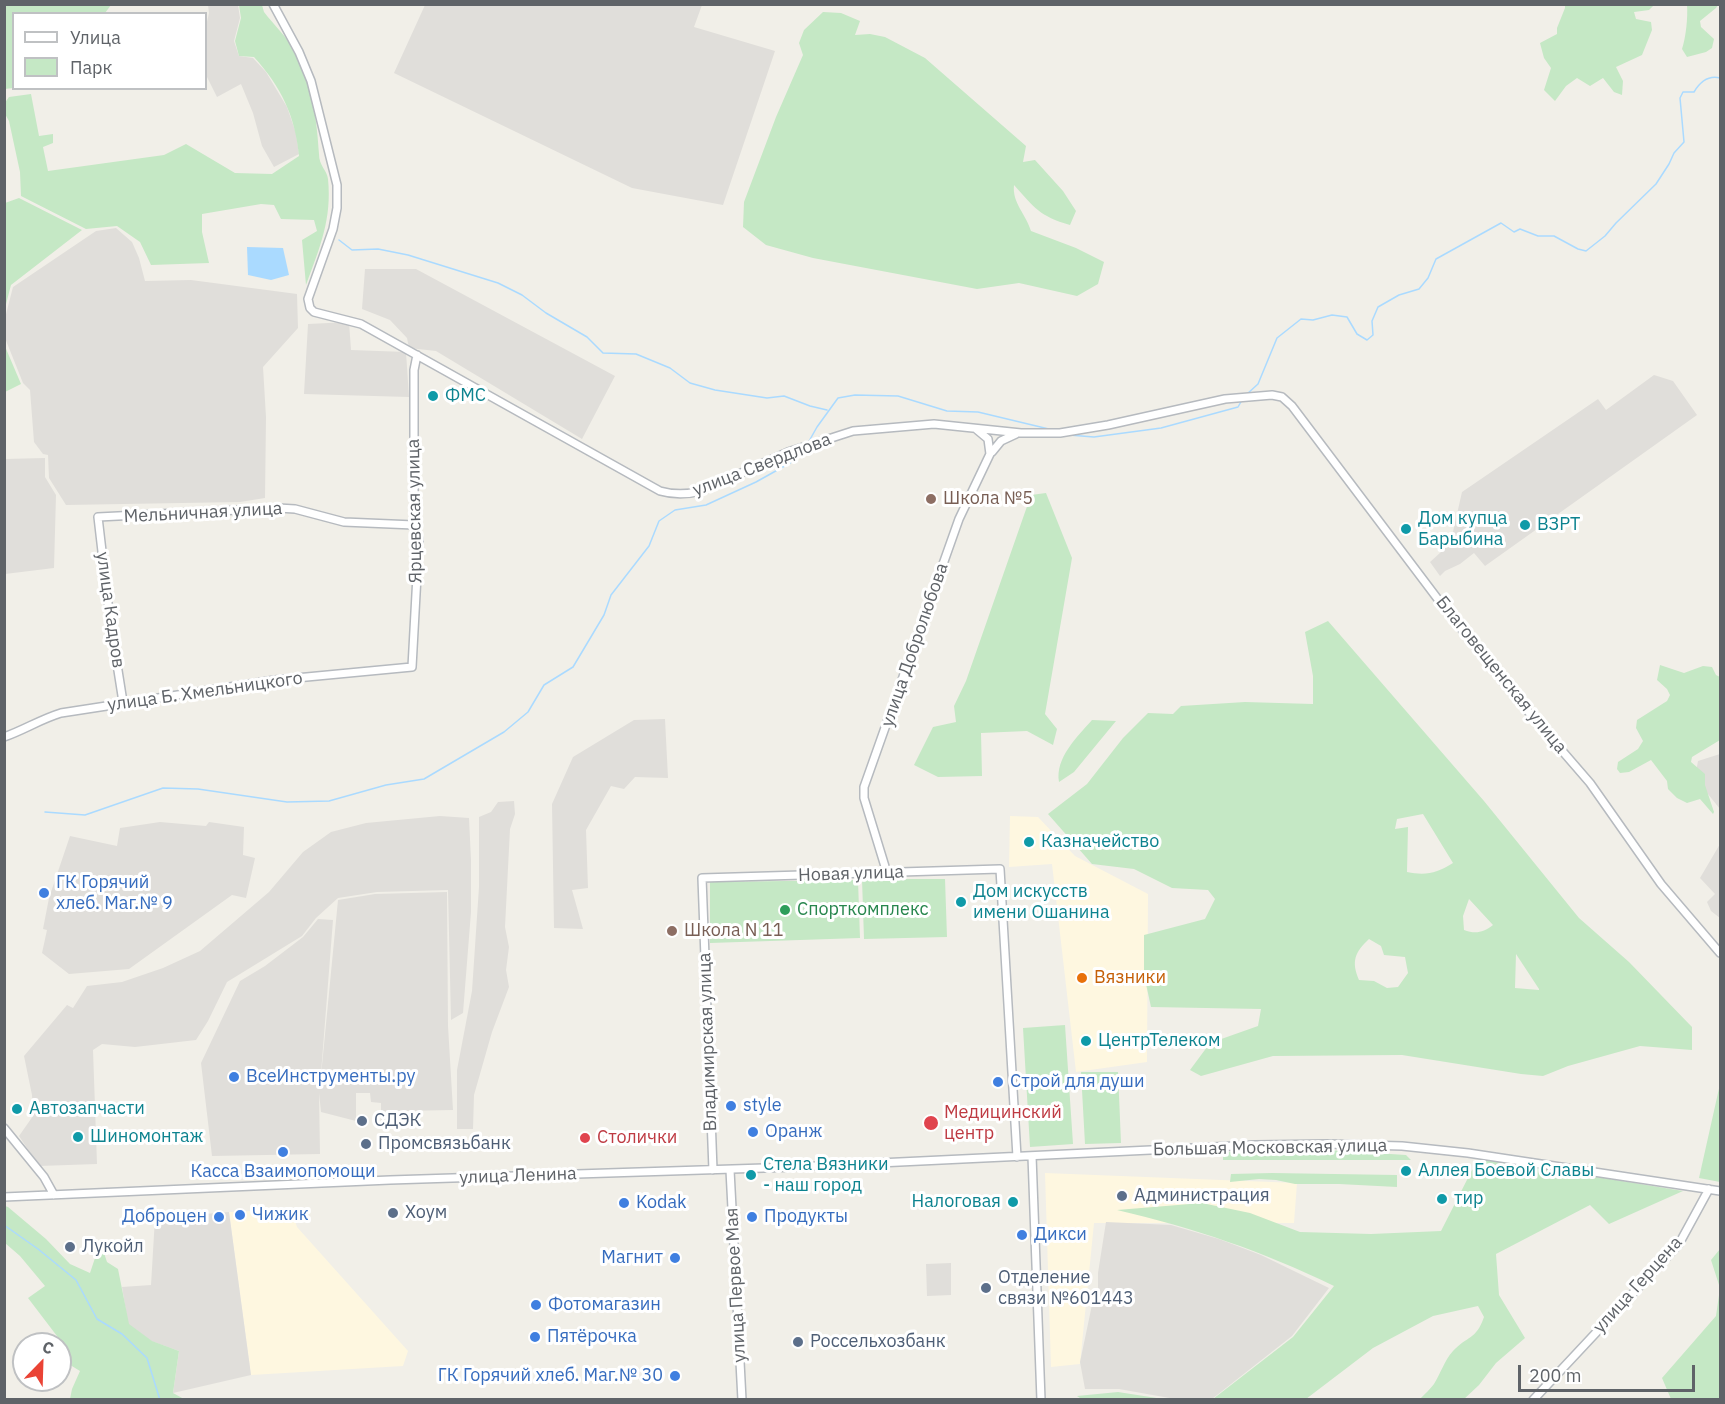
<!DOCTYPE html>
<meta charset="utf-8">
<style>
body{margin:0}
#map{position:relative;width:1725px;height:1404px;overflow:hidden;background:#f1efe8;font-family:"IBM Plex Sans",sans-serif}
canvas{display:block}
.frame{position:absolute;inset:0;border:6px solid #5f6368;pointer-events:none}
.legend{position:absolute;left:12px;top:12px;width:195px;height:78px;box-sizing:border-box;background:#fff;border:2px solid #bfc1c3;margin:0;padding:8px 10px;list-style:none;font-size:18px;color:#5f6368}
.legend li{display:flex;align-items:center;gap:12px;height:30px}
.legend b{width:30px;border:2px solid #bfc1c3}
.north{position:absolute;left:12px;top:1332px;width:60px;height:60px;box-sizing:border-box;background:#fff;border:2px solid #bfc1c3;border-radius:50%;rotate:23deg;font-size:16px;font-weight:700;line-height:24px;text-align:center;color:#5f6368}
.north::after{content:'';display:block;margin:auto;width:21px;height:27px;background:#ea4335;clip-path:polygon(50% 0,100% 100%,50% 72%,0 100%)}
.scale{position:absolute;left:1518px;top:1365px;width:177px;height:27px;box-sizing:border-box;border:3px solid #5f6368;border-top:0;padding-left:8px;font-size:18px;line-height:21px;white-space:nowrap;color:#5f6368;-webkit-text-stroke:4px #fff;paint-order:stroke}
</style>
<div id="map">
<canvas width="1725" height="1404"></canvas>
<div class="frame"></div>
<ul class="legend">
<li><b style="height:8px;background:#fff"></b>Улица</li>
<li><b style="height:16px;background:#c5e8c5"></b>Парк</li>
</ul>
<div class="north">С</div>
<div class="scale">200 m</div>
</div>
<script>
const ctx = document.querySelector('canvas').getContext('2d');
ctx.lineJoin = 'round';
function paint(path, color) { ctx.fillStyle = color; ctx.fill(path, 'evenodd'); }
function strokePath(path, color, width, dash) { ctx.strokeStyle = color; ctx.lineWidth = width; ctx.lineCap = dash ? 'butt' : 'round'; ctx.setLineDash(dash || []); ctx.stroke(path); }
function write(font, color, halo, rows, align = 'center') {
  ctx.font = font + ' "IBM Plex Sans",sans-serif'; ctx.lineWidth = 6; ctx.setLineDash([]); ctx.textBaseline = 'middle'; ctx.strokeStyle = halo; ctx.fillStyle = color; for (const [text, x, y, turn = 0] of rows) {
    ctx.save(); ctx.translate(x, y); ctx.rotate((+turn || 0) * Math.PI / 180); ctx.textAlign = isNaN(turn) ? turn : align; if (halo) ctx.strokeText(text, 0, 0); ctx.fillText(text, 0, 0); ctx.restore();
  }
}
paint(new Path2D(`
 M1010,816l28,1 37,39 73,38 -1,168 -71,10 -24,-208 -43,3z
 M1045,1173l252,10 -3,40h-200l-14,141 -29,3z
 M291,1209l6,18 111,124 -5,15 -152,9 -22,-163z`), '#fef7e0');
paint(new Path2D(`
 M208,5h30l2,13 -6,23 5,15 14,2 13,14 21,35 9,26 3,21 -25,13 -12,-21 -9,-33 -12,-29 -24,13 -11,-22v-49l3,-13z
 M425,5h277l-8,22 81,24 -52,154 -91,-17 -238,-115z
 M116,228l16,14 7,16 6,23 46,-1 106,14 1,34 -35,39 3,50 -1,81 -25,4 -174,3 -17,-27 -1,-23 -5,-1 -9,-12 -4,-52 -7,-7 -18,-45v-20l8,-31 83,-56z
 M365,269h51l199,107 -33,63 -146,-88 -27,-3 -2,-10 -17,-18 -28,-11z
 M349,322l2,28 55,2 3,45 -105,-3 4,-70z
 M1654,375l19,6 24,34 -212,151 -11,-13 -14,11 -15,7 -5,5 -10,-14 11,-10 11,-16 10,-44 136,-93 8,11z
 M45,458v19l11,18 -2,73 -49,6v-115z
 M665,719l3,59 -33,-1 -11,12 -13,-3 -25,44 2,58 -16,2 11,39 -29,-1 -2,-124 21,-47 61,-37z
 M1720,754v55l-25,-31 3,-17z
 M514,801l1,13 -5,15 -5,98 4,20 -3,23 3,17 -17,45 -18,63 -1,34h-16v-59l15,-79 7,-104v-70l12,-5 7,-10z
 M440,816l29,2 2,42v52l-8,101 -12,7 -3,-130 -71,2 -39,6 -22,20 -14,18 -75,46 -19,39 -12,19 -61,7 -33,-3 -9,6 4,114 -58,2 -20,-30 14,-20 -1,-21 -8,-39 43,-51 6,3 14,-22 35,-4 41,-14 37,-17 69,-59 34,-40 28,-20 35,-9z
 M160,822l46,4 3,-4 35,5 -1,28 12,3 -9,40 -14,-3 -103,74 -60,5 -27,-21 5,-23 -4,-1 6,-31 21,-62 47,10 3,-18z
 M1720,844v74l-9,-7 -4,-9 8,-8 -15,-16z
 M447,892l1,134 5,84 -53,1v15l-19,1v-24l-10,-1 -1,-9h-14v28l-35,-9 -2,-19 1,61 -108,2 -11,-93 39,-82 25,-15 38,-29 15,-18 15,1 -13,166 18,-186 37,-6z
 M229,1212l22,163 -78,18 6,-42 -28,-10 -23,-17 -6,-37 29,-2 4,-67z
 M1106,1222l65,3 48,14 42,16 68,33 -37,48 -80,63h-37l-56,-10h-34l-5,-27 13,-62 5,-1v-26z
 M951,1263v32l-24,1 -1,-32z`), '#e0deda');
paint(new Path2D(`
 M5,4h106v1l-6,8 -91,1 -1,74 -8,1z
 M239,5h23l2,7c10,13 24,26 31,40 17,30 22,68 24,102 0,12 8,16 9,25 4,40 -8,68 -22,106l-4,-45 15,-9 -3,-11 -33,-1 -7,-14 -13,-1 -59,10v18l7,31 -58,2 -11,-23 -23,-16 -31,3 -65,-33 -1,-24 -11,-51 -4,-7 -1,-10 5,-7 22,-3 8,42 14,-2v9l-10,4 5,24 116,-16 22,-11 49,29 37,1 27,-18c-4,-41 -18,-69 -45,-99l-15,-1 -4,-15 6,-23z
 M1565,5h89l-5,5 -15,2 2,7 15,3 1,8 -10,25 -26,12 7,14 -1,14 -8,-3 -11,-14 -13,8 -13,-8 -11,8 -11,15 -11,-11 7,-22 -7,-10 -4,-15 17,-9v-6l8,-20z
 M1687,5h31l-2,3 -16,13 1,6 13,12 -2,9 -6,4 -19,5 -5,-8c4,-12 6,-32 5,-44z
 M823,12l18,1 19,8 -5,14 15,-1 15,3 40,21 101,88 -3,16 12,-2 28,31 13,20 -6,14c-31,-9 -35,-17 -56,-40 -2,18 12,29 17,46l45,17 28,14 -6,22 -21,12 -58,-13 -42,6 -164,-31 -47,-13 -23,-18 1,-25 32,-85 27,-62 -4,-12 5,-13z
 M19,198l63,32 -71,55 -6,23v-105z
 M4,344l17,40 -16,8h-1z
 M1046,493l26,65 -27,156 12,15 -4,16 -26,-14 -46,2 1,43 -44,1 -24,-12 19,-38 23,-5 -2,-16 12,-25 65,-186z
 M1328,621l156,180 95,117 50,44 63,65v23l-52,-4 -72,20 -25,10 -22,-2 -119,-19 -129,1 -72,20 -11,-6 20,-27 48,-17 3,-17 -110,-2 -7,-32v-40l61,-16 10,-20 -7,-9 -36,-2 -38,-19 -42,-5 -44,-50 39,-30 36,-46 25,-25 25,1 8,-8 64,-4 68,2v-28l-8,-44zM1423,814l30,49c-16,10 -27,13 -46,9l1,-45 -13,2 2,-10zM1469,899l24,26c-10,8 -18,9 -29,5l-1,-14zM1369,939l12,7 3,9 21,2 3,16 -10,14 -11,1 -13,-7 -15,-1c-8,-19 -4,-28 10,-41zM1516,954l23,35v1l-24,-2z
 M1660,665l24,8 19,-7 9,1 4,8 4,2v63l-28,17 -1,5 14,12v11l9,27 -1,2 -13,-15 -13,4 -10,-5 -9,-9 -1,-8 -16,-21 -22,12 -9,1 -3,-4 1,-7 20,-13 5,-8 -7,-13 1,-8 30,-19 3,-6 -3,-6 -10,-9z
 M1092,720l24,1 -42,51 -15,10c-4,-24 18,-45 33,-62z
 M862,879h83l2,58 -83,2z
 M858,880l2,58 -150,5v-61z
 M1065,1025l8,119 -43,3 -7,-119z
 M1081,1072h37l3,71 -36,1z
 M1720,1084v98l-21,-4z
 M1327,1150l79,5 5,5h-188v-8z
 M1488,1159l195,32 -74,33 -19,-19 -94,49 3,41 26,43 -29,25 -17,22 -16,15 -42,-2c4,-4 9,-9 13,-14 7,-11 10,-23 19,-33 14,-15 23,-11 31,-34l-6,-11 -45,10 -60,32 -67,51h-93l80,-62 41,-51c-72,-35 -140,-58 -217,-76l85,-7 48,10 50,19 71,2 70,-3 31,-61z
 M1272,1173l125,2v12l-58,-3h-44l-19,-4 -17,-1 -29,3 1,-8z
 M5,1206l3,1 38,32 24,25 20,9 7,-21 7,1 3,9 11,7 11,55 23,17 27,10 -6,42 11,6h-114l2,-10 8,-18 -18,-11 -2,-20 -32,-42 17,-12 -25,-30 -15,-13z
 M1720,1249v150h-49l-9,-21 54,-62 4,-28 -9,-28z
 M1118,1392l45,7 -80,1 -6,-4z`), '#c5e8c5');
paint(new Path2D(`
 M247,247l36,1 6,27 -18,5 -23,-5z`), '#aadaff');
strokePath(new Path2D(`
 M339,240l13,10 26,-1 30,6 90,28 24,12 24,18 41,24 16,16 33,1 34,14 20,15 25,7 52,8 17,-2 26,10 17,4
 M1247,394l11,-10 19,-46 24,-19 12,1 19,-5 15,2 10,17 10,6 6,-5 -1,-14 6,-14 21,-12 20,-6 9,-11 8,-19 65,-36 13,9 6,-3 18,7h16l24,13 8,2 19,-15 11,-13 40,-39 13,-20 5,-11 10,-11 -4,-44 3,-6h11c6,-10 14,-17 26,-14
 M1069,435l25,2 67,-9 77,-21 4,-7
 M808,443l9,-16 21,-29 17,-3 43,1 49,15 31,1 75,18
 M45,812l40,3 78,-27 35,1 89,13 42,-1 57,-16 38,-6 80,-47 24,-20 16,-27 29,-18 31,-52 7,-20 38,-49 10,-25 16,-11 31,-5 50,-23 34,-19 11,-11
 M4,1225l34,24 38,31 21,39 25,15 25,24 13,42`), '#aadaff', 1.5);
const secondary = new Path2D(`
 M273,4l26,48 12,29 26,104v23l-4,21 -25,70 2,9 4,4 47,12 299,167c14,4 26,4 41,0l87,-39 65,-21 81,-7 87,9h39l48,-8 117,-26 47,-4 10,2 10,9 148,196 73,92 77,89 71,101 59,69
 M992,452l9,-11 15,-7
 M123,702l-13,-82 -12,-103 180,-9 17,1 49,13 70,3
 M4,737c20,-7 37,-18 57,-24l214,-33 137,-13 7,-128 -5,-14v-155l3,-15
 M887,873l-23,-75v-11l95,-268 31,-65 -2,-15 -12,-10
 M4,1128l40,49 10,18
 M1032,1156l9,244
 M713,1170l-11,-292 298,-9 17,288
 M730,1170l12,230
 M4,1197l386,-17 405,-13 460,-22 73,-1 74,2 66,7 252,38
 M1533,1400l146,-156 30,-55`);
strokePath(secondary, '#b6babf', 10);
strokePath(secondary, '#fff', 7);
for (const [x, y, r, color] of [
 [433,396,6,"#0f9aa8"],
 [931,499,6,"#8d6e63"],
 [1525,525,6,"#0f9aa8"],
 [1406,529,6,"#0f9aa8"],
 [1029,842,6,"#0f9aa8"],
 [44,893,6,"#3f7fe0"],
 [961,902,6,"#0f9aa8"],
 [785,910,6,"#2e9e5b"],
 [672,931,6,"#8d6e63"],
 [1082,978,6,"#e8710a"],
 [1086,1041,6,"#0f9aa8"],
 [234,1077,6,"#3f7fe0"],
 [998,1082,6,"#3f7fe0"],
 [731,1106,6,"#3f7fe0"],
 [17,1109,6,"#0f9aa8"],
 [362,1121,6,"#5c6f8a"],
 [931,1123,8,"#e0444e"],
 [753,1132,6,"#3f7fe0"],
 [78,1137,6,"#0f9aa8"],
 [585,1138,6,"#e0444e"],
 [366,1144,6,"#5c6f8a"],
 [283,1152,6,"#3f7fe0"],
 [1406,1171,6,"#0f9aa8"],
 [751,1175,6,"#0f9aa8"],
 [1122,1196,6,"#5c6f8a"],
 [1442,1199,6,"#0f9aa8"],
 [1013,1202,6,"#0f9aa8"],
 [624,1203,6,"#3f7fe0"],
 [393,1213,6,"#5c6f8a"],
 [240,1215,6,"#3f7fe0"],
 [219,1217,6,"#3f7fe0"],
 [752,1217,6,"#3f7fe0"],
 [1022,1235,6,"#3f7fe0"],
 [70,1247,6,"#5c6f8a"],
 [675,1258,6,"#3f7fe0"],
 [986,1288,6,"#5c6f8a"],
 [536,1305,6,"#3f7fe0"],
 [535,1337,6,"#3f7fe0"],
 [798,1342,6,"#5c6f8a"],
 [675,1376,6,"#3f7fe0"]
]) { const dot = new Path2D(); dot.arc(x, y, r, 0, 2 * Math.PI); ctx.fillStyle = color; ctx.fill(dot); strokePath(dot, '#fff', 2); }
write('18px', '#0d838f', '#fff', [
 ["ФМС",445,396],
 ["Дом купца",1418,519],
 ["Барыбина",1418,540],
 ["ВЗРТ",1537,525],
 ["Казначейство",1041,842],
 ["Дом искусств",973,892],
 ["имени Ошанина",973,913],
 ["ЦентрТелеком",1098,1041],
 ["Автозапчасти",29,1109],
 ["Шиномонтаж",90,1137],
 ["Стела Вязники",763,1165],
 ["- наш город",763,1186],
 ["Аллея Боевой Славы",1418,1171],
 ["тир",1454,1199],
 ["Налоговая",1001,1202,"right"]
], 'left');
write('18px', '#5f6368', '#fff', [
 ["улица Свердлова",762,465,-21],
 ["Ярцевская улица",415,511,-91],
 ["Мельничная улица",203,513,-3],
 ["улица Кадров",110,610,82],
 ["улица Добролюбова",915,645,-71],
 ["Благовещенская улица",1501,675,51],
 ["улица Б. Хмельницкого",205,692,-8],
 ["Новая улица",851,874,-2],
 ["Владимирская улица",708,1042,-92],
 ["Большая Московская улица",1270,1148,-1],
 ["улица Ленина",518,1176,-2],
 ["улица Первое Мая",736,1285,-93],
 ["улица Герцена",1638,1285,-48]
]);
write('18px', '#785e54', '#fff', [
 ["Школа №5",943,499],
 ["Школа N 11",684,931]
], 'left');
write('18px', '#366cbe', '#fff', [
 ["ГК Горячий",56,883],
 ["хлеб. Маг.№ 9",56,904],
 ["ВсеИнструменты.ру",246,1077],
 ["Строй для души",1010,1082],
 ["style",743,1106],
 ["Оранж",765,1132],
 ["Касса Взаимопомощи",283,1172,"center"],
 ["Kodak",636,1203],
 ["Чижик",252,1215],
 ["Доброцен",207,1217,"right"],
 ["Продукты",764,1217],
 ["Дикси",1034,1235],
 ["Магнит",663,1258,"right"],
 ["Фотомагазин",548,1305],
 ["Пятёрочка",547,1337],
 ["ГК Горячий хлеб. Маг.№ 30",663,1376,"right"]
], 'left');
write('18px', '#27864d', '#fff', [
 ["Спорткомплекс",797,910]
], 'left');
write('18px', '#c56008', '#fff', [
 ["Вязники",1094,978]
], 'left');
write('18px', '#be3a42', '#fff', [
 ["Медицинский",944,1113],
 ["центр",944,1134],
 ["Столички",597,1138]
], 'left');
write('18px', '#4e5e75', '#fff', [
 ["СДЭК",374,1121],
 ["Промсвязьбанк",378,1144],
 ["Администрация",1134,1196],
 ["Хоум",405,1213],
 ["Лукойл",82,1247],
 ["Отделение",998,1278],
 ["связи №601443",998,1299],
 ["Россельхозбанк",810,1342]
], 'left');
</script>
